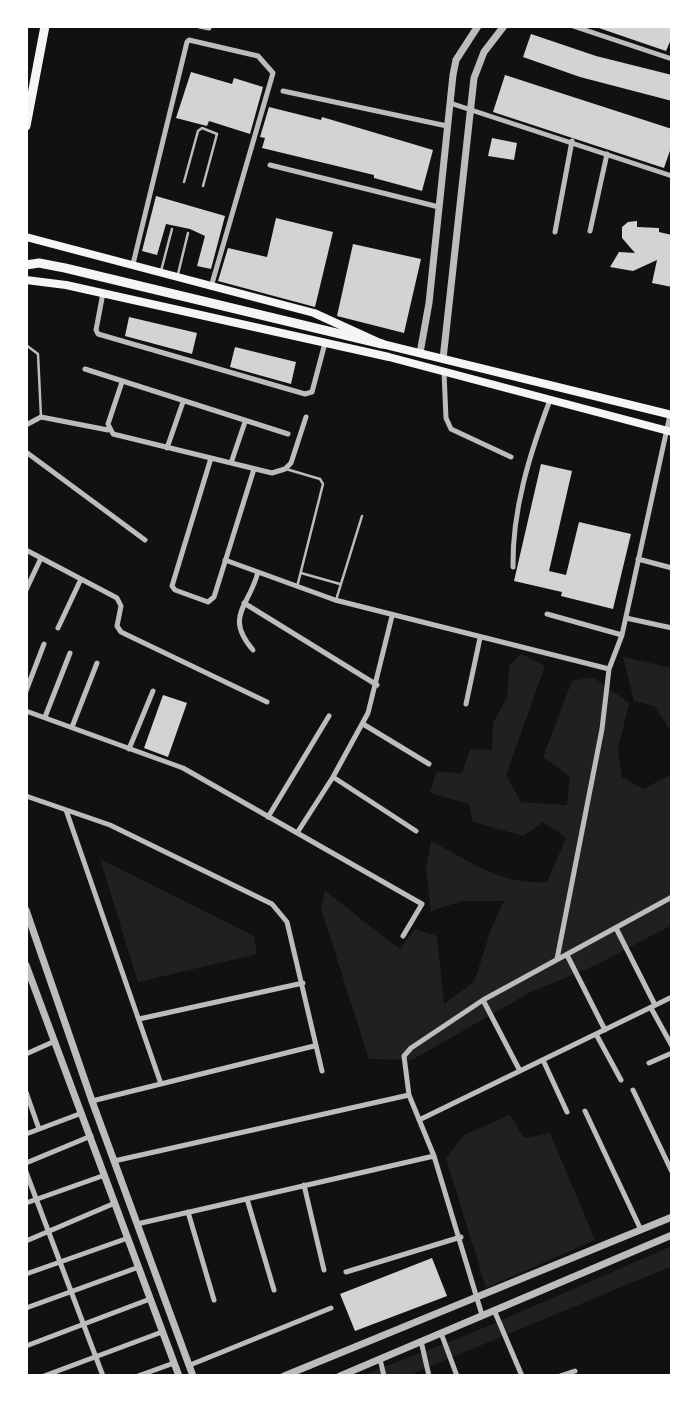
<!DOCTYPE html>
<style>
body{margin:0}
#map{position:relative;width:698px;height:1402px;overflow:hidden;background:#111;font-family:"Public Sans",sans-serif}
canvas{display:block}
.frame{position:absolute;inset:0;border:28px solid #fff;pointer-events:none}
</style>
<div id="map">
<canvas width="698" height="1402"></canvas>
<div class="frame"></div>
</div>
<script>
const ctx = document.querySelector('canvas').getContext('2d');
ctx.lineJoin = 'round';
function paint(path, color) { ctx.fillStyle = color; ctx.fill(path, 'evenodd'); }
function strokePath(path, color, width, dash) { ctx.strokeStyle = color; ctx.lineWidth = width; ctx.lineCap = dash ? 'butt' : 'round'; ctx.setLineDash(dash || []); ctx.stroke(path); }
paint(new Path2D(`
 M521,654l24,12 -39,109 15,27 46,3 3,-28 -27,-20 29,-76 21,-4 36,26 -11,46 4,28 21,12 29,-15v151l-76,40 -67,28 -117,67 -43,-1 -48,-150 4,-18 75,58 15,-20 22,7 7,68 30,-22 18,-55 12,-26h-42l-31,10 -5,-42 5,-28c38,20 71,44 116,41l19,-44 -23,-16 -20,14 -50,-14 -4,-18 -39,-11 6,-21 26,1 8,-24 22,1 1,-27 14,-26 2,-31z
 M623,657l49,11v65l-18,-27 -20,-5z
 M100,859l154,77 3,18 -119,28z
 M510,1115l14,23 26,-5 45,107 -109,48 -40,-130 18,-23z
 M672,1246v20l-265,110h-47l107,-41z`), '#202020');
paint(new Path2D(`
 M593,26h79v11l-6,14z
 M531,34l65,22 76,19v26l-92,-24 -57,-20z
 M191,72l41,12 2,-6 29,9 -13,47 -41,-13 -2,5 -31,-8z
 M505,75l167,54v16l-8,23 -171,-56z
 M269,107l52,13 1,-3 111,33 -11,41 -48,-13v-3l-112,-27 3,-10 -5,-1z
 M492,138l25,5 -3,17 -26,-4z
 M156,196l69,20 -14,53 -14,-3 8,-30 -15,-7 -24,-5 -9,31 -15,-4z
 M276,218l57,14 -18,75 -97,-26 10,-33 39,9z
 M637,221v6l22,1v4l13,3v52l-20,-4 5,-23 -24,11 -23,-4 9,-15 16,1 -13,-15v-11l6,-5z
 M353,244l68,15 -17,74 -67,-17z
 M129,317l68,16 -5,21 -67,-18z
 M235,347l61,15 -5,22 -61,-17z
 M541,464l31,7 -23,100 17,4 13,-53 52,12 -18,75 -52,-13 1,-4 -48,-11z
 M163,695l24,8 -19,54 -24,-9z
 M432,1258l15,38 -92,35 -15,-37z`), '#d3d3d3');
strokePath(new Path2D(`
 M184,182l14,-51 4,-3 15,6 -14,52
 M161,271l11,-42
 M178,274l10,-41
 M26,345l12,9 3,63
 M286,469l34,10 3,5 -26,103
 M301,573l39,11
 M336,600l26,-84`), '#bcbcbc', 2.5);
strokePath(new Path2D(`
 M199,26l10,2
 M573,26l99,33
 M283,91l164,35
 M450,103l222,73
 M270,165l169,42
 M590,231l17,-77
 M555,232l17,-91
 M133,264l54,-222 2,-2 69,16 15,17 -62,214
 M103,293l-7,37 2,4 207,60 7,-2 13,-49
 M85,369l203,65
 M444,372l2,46 5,11 60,28
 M122,382l-14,42 5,10 159,39 13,-4 6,-6 15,-46
 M26,425l15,-8 67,13
 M167,448l16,-46
 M26,452l119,88
 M211,458l-39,128 3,4 33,12 6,-5 40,-128
 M231,463l14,-41
 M26,550l91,48 4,8 -4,20 4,6 146,70
 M638,559l34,9
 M225,560l110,40 274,69
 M513,567c-1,-57 17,-114 37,-167
 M26,590l15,-32
 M244,603l133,82
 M547,614l75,21
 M626,618l46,10
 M58,628l23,-49
 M253,650c-29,-34 -4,-43 5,-78
 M26,691l18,-47
 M466,704l14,-66
 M26,711l157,57 239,136 -19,32
 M45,717l25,-64
 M363,724l66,40
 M72,727l25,-64
 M129,749l24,-58
 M333,777l83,54
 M26,796l84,29 162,79 15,18 35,149
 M66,810l95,274
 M268,817l61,-101
 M297,833l36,-56 35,-64 24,-97
 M616,928l39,77
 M567,955l38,75
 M557,959l45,-230 7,-60 13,-34 48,-220
 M483,1000l37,71
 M651,1008l21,38
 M139,1019l164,-36
 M596,1034l25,46
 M26,1054l29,-13
 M543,1060l24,52
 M649,1063l23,-10
 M633,1090l39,82
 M26,1092l13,37
 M92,1101l222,-55
 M585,1111l56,119
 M419,1120l253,-123
 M26,1134l56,-21
 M114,1161l295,-66
 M26,1163l65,-27
 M26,1172l77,204
 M304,1185l20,85
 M247,1199l27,91
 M26,1203l79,-28
 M188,1212l26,88
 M137,1224l297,-68
 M26,1241l89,-38
 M346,1272l115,-35
 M26,1274l102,-36
 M26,1308l113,-41
 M494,1310l28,66
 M482,1315l-48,-159 -25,-61 -5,-39 7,-8 72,-48 189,-103
 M441,1333l16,43
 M421,1341l8,35
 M26,1346l124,-47
 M380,1359l4,17
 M190,1365l141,-57
 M44,1376l118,-44
 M138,1376l36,-13
 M560,1376l15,-5`), '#bcbcbc', 5);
strokePath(new Path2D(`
 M420,353l9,-50 24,-228 3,-15 22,-34
 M443,359l31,-281 10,-26 20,-26
 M26,910l66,191 101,275
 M26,965l153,411
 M284,1376l388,-159
 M340,1376l332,-141`), '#bcbcbc', 7);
strokePath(new Path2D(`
 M26,237l288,76 68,31 290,71
 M26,280l40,5 323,72 283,75`), '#f5f5f5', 8);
strokePath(new Path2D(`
 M26,126l19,-100
 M26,265l13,-2 26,5 317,76`), '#f5f5f5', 9);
</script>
